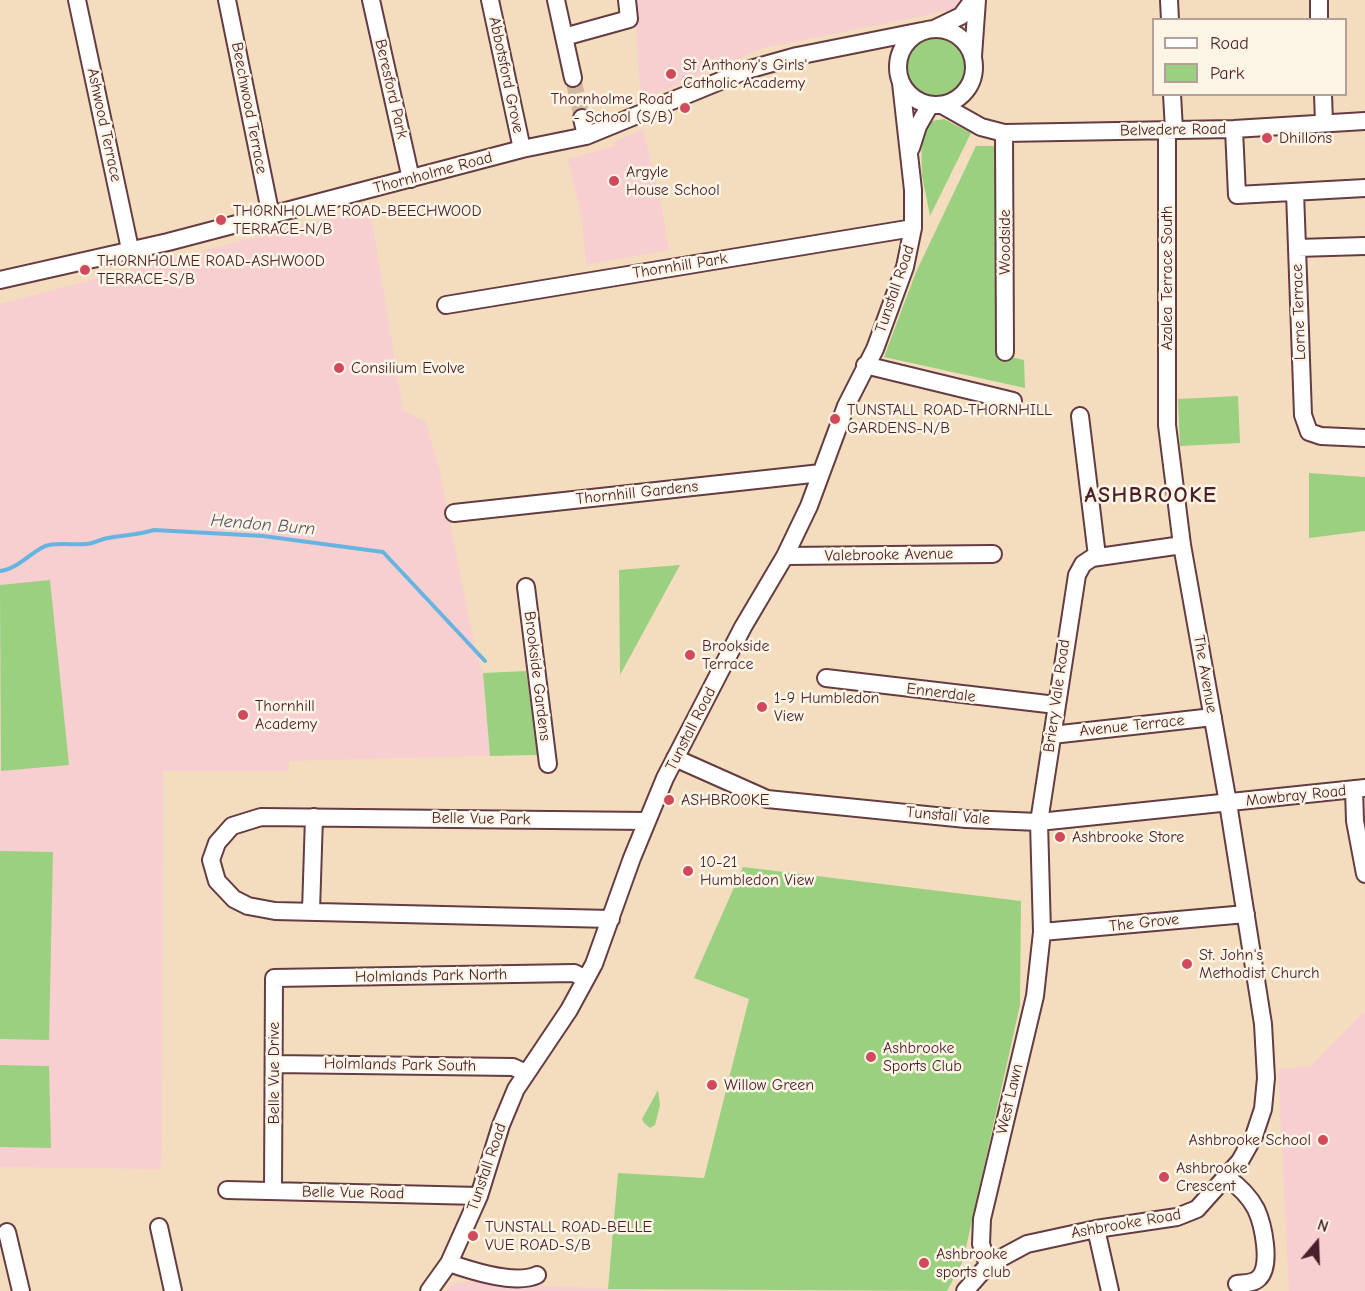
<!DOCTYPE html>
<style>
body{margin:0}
#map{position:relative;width:1365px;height:1291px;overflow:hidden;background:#f4ddbf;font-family:"Comic Neue",sans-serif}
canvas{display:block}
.legend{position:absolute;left:1152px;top:18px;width:195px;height:78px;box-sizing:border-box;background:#fcf5e5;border:2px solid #b59f9b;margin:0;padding:8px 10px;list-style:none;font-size:18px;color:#4a1f2b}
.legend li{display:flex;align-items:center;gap:12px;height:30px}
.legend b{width:30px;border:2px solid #b59f9b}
.north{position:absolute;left:1287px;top:1213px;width:60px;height:60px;-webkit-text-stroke:4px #fcf5e5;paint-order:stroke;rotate:19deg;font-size:16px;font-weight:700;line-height:24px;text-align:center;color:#4a1f2b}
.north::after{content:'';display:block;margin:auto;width:21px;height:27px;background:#4a1f2b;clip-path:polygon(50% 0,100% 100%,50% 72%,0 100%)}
</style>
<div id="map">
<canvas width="1365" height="1291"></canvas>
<ul class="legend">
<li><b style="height:8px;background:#fff"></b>Road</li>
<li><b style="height:16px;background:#9bd081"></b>Park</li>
</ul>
<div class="north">N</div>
</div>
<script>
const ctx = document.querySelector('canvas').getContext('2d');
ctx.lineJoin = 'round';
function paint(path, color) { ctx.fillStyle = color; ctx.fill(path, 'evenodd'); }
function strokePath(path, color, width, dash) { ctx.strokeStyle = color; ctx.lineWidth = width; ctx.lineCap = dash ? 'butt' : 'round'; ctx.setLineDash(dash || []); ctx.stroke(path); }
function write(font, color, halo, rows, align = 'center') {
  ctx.font = font + ' "Comic Neue",sans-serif'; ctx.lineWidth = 5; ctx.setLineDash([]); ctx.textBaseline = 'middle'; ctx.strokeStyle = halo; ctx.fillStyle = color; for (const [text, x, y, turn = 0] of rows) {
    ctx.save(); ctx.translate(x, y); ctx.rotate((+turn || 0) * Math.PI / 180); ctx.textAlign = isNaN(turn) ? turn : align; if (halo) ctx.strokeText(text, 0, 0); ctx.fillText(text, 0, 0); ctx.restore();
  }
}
paint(new Path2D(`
 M634,0h328l-10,10 -188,38 -123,52z
 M643,129l18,74 8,47 -83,15 -4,-45 -14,-61 46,-13 -1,-4z
 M370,207l33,203 23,12 14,50 35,176 8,25 7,83 -201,5v10h-126l-1,381 -2,17 -160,-2v-863z
 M1365,1010v281h-76l-11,-222 33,-3z
 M478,1280l34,4 143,7h-209l6,-7z`), '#f7cfd0');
paint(new Path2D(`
 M907 66a30 30 0 1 1 60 0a30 30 0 1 1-60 0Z
 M944,119l27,14 -41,83 -8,-40 -1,-43 11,-12z
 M976,146h23l-2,208 27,6 1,28 -141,-31 32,-85z
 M1238,396l2,47 -60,3 -2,-47z
 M1309,473l56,4v54l-56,7z
 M680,565l-60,110 -1,-105z
 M50,580l19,185 -68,6 -1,-186z
 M526,671l12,84 -48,1 -7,-83z
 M0,851l53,1 -4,188 -49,-1z
 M743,867l278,34 -1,104 -57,256 -16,30 -339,-2 10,-116 86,5 45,-179 -55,-21z
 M0,1065l49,1 2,82 -51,-1z
 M658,1090l2,15 -5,20 -5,3 -6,-5 -2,-4z`), '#9bd081');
strokePath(new Path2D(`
 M0,571c21,-3 37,-25 49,-26 12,-2 25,0 37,-1 7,0 15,-5 22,-6 16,-3 30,-3 46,-8l109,6 120,16 102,109`), '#67b4e1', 4);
strokePath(new Path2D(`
 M573,78l9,40`), '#d2b7a1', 16, [16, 8]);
const minor = new Path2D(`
 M77,0l53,249
 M227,0l44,216
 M371,0l40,179
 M490,0l32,149
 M556,0l17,78
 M1169,0l1,20
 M1319,0v20
 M936,28l25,-12 12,-16
 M898 67a38 38 0 1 1 76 0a38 38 0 1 1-76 0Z
 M564,37l65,-18 -2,-19
 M973,56l4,-56
 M1172,94l2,36
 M1323,94l1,29
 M942,105l39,22 23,6 230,-4 131,-8
 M582,118l4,18
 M1234,129l3,66 128,-7
 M1004,133l1,219
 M911,148l7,-22 12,-21
 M1295,192l8,223 6,17 12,4 44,2
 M1297,248l68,-2
 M0,280l168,-38 354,-93 64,-13 161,-66 50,-14 125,-25
 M446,305l467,-77
 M865,365l148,36
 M1080,416l17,140
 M454,513l367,-40
 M785,556l208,-2
 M526,587l22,177
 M826,678l230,27
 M1052,735l161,-18
 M675,758l92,41 199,20 73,3 326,-34
 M1354,789l1,32 10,53
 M311,911l3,-94
 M611,919l-336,-8 -27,-5 -14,-7 -17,-18 -6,-21 6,-17 15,-17 29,-9 386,4
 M1042,932l204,-18
 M274,1064l239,3 13,6
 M1227,1178c12,8 22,18 29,31 7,15 16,56 3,69 -6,6 -14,5 -22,6
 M227,1190l252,6
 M273,1191l1,-213 300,-5 12,6
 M159,1227l14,64
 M1096,1229l14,62
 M7,1232l14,59
 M449,1263c23,8 66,22 88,12
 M988,1265l-7,-21 1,-25 53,-223 7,-64 -3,-110 38,-247 6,-11 9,-6 90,-13
 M429,1291l20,-28 30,-67 22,-71 15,-36 53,-79 25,-46 38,-106 33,-80 78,-151 42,-71 24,-50 37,-100 29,-57 30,-82 8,-39v-38l-12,-107
 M965,1291l23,-26 39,-21 69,-15 81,-12 20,-8 43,-48 14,-25 9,-27 3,-31 -3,-54 -35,-221 -46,-258 -15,-120v-295`);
strokePath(minor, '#643c41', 20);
strokePath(minor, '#fff', 16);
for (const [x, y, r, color] of [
 [671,74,6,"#d1495b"],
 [685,108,6,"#d1495b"],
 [1267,138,6,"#d1495b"],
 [614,181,6,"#d1495b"],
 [221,220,6,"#d1495b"],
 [85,270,6,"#d1495b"],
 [339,368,6,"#d1495b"],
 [835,419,6,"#d1495b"],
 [690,655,6,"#d1495b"],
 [762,707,6,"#d1495b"],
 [243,715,6,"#d1495b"],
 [669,800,6,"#d1495b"],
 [1060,837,6,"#d1495b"],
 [688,871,6,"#d1495b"],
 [1187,964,6,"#d1495b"],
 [871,1057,6,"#d1495b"],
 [712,1085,6,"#d1495b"],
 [1323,1140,6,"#d1495b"],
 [1164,1177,6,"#d1495b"],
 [473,1236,6,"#d1495b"],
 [924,1263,6,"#d1495b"]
]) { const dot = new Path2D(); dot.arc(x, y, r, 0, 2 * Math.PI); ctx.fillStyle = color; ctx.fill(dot); strokePath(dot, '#fcf5e5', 2); }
write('16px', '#4a1f2b', '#fcf5e5', [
 ["St Anthony's Girls'",683,65],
 ["Catholic Academy",683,83],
 ["Thornholme Road",673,99,"right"],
 ["- School (S/B)",673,117,"right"],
 ["Dhillons",1279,138],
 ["Argyle",626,172],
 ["House School",626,190],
 ["THORNHOLME ROAD-BEECHWOOD",233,211],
 ["TERRACE-N/B",233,229],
 ["THORNHOLME ROAD-ASHWOOD",97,261],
 ["TERRACE-S/B",97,279],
 ["Consilium Evolve",351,368],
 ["TUNSTALL ROAD-THORNHILL",847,410],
 ["GARDENS-N/B",847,428],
 ["Brookside",702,646],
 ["Terrace",702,664],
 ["1-9 Humbledon",774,698],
 ["View",774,716],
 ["Thornhill",255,706],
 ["Academy",255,724],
 ["ASHBROOKE",681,800],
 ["Ashbrooke Store",1072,837],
 ["10-21",700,862],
 ["Humbledon View",700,880],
 ["St. John's",1199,955],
 ["Methodist Church",1199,973],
 ["Ashbrooke",883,1048],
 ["Sports Club",883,1066],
 ["Willow Green",724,1085],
 ["Ashbrooke School",1311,1140,"right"],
 ["Ashbrooke",1176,1168],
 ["Crescent",1176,1186],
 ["TUNSTALL ROAD-BELLE",485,1227],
 ["VUE ROAD-S/B",485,1245],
 ["Ashbrooke",936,1254],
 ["sports club",936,1272]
], 'left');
write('16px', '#4a1f2b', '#fcf5e5', [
 ["Abbotsford Grove",506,75,78],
 ["Beresford Park",391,89,77],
 ["Beechwood Terrace",249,108,79],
 ["Ashwood Terrace",104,125,78],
 ["Belvedere Road",1173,130,-1],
 ["Thornholme Road",433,173,-15],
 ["Woodside",1005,242,-90],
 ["Thornhill Park",680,266,-9],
 ["Azalea Terrace South",1167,278,-90],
 ["Tunstall Road",895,289,-71],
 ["Lorne Terrace",1299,312,-92],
 ["Thornhill Gardens",637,493,-6],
 ["Valebrooke Avenue",889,555,-1],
 ["The Avenue",1205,674,80],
 ["Brookside Gardens",537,676,83],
 ["Ennerdale",941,693,7],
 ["Briery Vale Road",1057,696,-82],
 ["Avenue Terrace",1132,726,-6],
 ["Tunstall Road",691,729,-63],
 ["Mowbray Road",1296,796,-6],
 ["Tunstall Vale",948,816,5],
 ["Belle Vue Park",481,819,1],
 ["The Grove",1144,923,-6],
 ["Holmlands Park North",431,976,-1],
 ["Holmlands Park South",400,1065,1],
 ["Belle Vue Drive",274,1073,-90],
 ["West Lawn",1010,1099,-77],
 ["Tunstall Road",487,1167,-71],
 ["Belle Vue Road",353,1193,1],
 ["Ashbrooke Road",1126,1224,-10]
]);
write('italic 18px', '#54536b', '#fcf5e5', [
 ["Hendon Burn",263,525,5]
]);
ctx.letterSpacing = '1.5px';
write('bold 22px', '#4a1f2b', '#fcf5e5', [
 ["ASHBROOKE",1151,496]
]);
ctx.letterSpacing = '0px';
</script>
